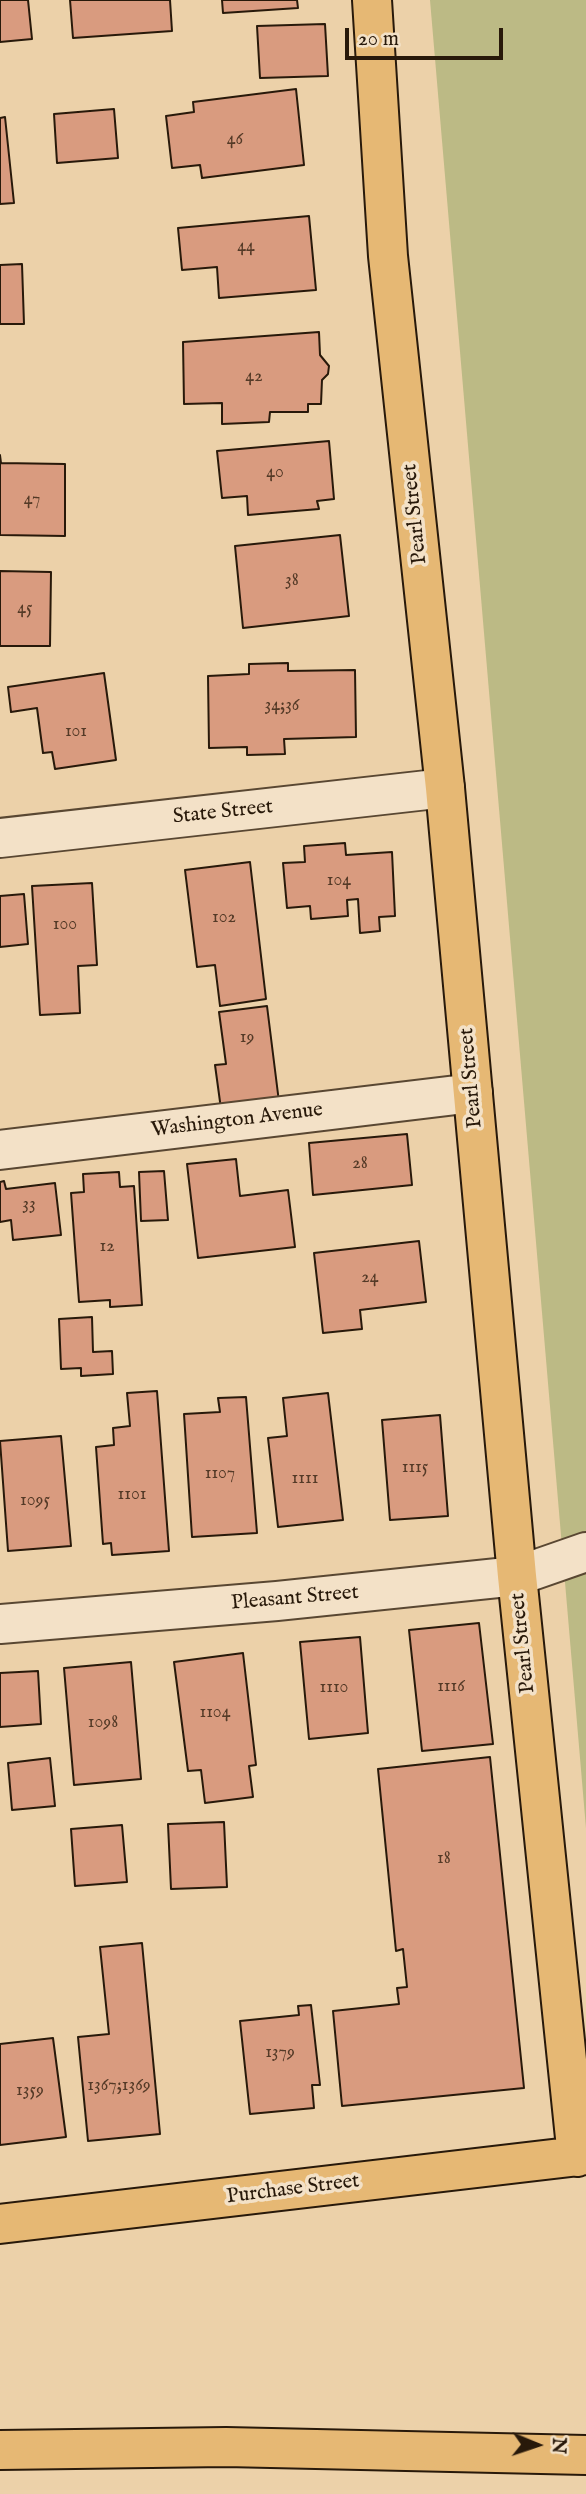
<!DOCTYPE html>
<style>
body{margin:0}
#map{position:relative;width:586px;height:2494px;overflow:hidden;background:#ecd1a9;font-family:"IM FELL English",serif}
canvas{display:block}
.north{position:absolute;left:502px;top:2410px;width:70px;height:70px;-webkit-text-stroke:5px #f3e1c7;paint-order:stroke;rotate:92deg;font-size:19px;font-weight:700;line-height:28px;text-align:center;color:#28190a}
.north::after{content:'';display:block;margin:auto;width:24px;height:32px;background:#28190a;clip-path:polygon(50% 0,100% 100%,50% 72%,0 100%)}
.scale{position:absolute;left:345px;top:28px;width:158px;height:32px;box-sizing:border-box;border:4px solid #28190a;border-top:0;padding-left:9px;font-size:21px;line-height:24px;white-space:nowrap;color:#28190a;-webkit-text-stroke:5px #f3e1c7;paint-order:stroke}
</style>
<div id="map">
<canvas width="586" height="2494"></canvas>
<div class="north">N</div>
<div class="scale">20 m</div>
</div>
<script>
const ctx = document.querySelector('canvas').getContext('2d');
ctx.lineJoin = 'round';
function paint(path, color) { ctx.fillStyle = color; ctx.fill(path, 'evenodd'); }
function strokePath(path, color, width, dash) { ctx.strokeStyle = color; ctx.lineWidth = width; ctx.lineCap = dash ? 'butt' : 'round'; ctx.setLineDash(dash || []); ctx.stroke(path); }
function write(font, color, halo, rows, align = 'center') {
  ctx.font = font + ' "IM FELL English",serif'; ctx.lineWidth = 7; ctx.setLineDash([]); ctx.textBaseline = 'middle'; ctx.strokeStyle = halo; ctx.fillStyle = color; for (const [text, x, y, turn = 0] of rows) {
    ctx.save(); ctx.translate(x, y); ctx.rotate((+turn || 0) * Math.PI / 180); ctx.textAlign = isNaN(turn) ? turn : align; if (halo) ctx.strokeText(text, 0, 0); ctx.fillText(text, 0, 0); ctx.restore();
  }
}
paint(new Path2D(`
 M430,0h156v1828z`), '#bcba85');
const building = new Path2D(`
 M0,0h28l4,39 -32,3z
 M70,0h100l2,31 -99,7z
 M222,0h75l1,8 -75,5z
 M325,24l3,52 -68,2 -3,-52z
 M296,89l8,76 -102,13 -2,-13 -28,3 -6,-52 28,-4 -1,-10z
 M114,109l4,49 -61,5 -3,-49z
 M5,117l9,86 -14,1v-86z
 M309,216l7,74 -97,8 -2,-31 -35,3 -4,-42z
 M22,264l2,60h-24v-59z
 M319,332l1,23 9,11 -1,8 -6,6 -1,24h-13v8h-38l-1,10 -47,2v-21l-38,1 -1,-62z
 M329,441l5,58 -17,2 2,8 -71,6 -1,-19 -25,2 -5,-47z
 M0,455l1,8 64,1v72l-65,-1z
 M340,535l9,81 -106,12 -8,-82z
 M0,571l51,1 -1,74h-50z
 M288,663v8l67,-1 1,67 -72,2 1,15 -38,1v-8l-38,1 -1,-72 41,-2v-10z
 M104,673l12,87 -61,9 -3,-17 -9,1 -6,-45 -26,4 -3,-25z
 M345,843l1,12 46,-3 3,64 -16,1 1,14 -20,2 -2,-34 -11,1 1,16 -37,3 -1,-13 -23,2 -4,-45 22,-1 -1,-16z
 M250,862l16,137 -46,7 -5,-41 -18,2 -12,-97z
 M92,883l5,82 -19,1 2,47 -40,2 -8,-129z
 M24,894l4,50 -28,3v-51z
 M267,1006l12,96 -58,7 -6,-44 11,-1 -7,-52z
 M407,1134l5,51 -99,10 -4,-52z
 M236,1159l4,37 48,-6 7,57 -97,11 -11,-94z
 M164,1171l4,49 -27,1 -2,-49z
 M119,1172l1,15 14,-1 8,119 -32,2v-7l-31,2 -8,-109 13,-1 -1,-18z
 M4,1181l2,8 49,-6 6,52 -48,5 -2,-20 -11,2v-40z
 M419,1241l7,61 -66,8 2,19 -39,4 -9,-80z
 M92,1317l1,35 19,-1 1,23 -32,2v-8l-20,1 -2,-50z
 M157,1391l12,160 -57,4 -1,-12 -8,1 -7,-97 18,-2 -1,-17 17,-2 -3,-33z
 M328,1393l15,127 -65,7 -10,-89 19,-2 -4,-38z
 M246,1397l11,136 -65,4 -8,-123 36,-2 -2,-14z
 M440,1415l8,101 -58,4 -8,-100z
 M61,1436l10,110 -63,5 -8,-110z
 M479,1623l14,121 -71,7 -13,-121z
 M360,1637l8,96 -59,6 -9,-97z
 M243,1653l13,112 -7,1 4,31 -48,6 -4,-33 -13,1 -14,-109z
 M131,1662l10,117 -67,6 -10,-117z
 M38,1671l3,53 -41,3v-54z
 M490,1757l34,331 -182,18 -9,-95 66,-7 -2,-16 10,-1 -4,-38 -7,2 -18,-182z
 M50,1758l5,48 -43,4 -4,-47z
 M224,1822l3,65 -56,2 -3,-65z
 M122,1825l5,57 -52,4 -4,-57z
 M142,1943l18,191 -72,7 -10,-104 31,-3 -9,-87z
 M311,2005l9,80h-8l2,23 -64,6 -10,-93 59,-6 -1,-9z
 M53,2038l13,99 -66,8v-101z`);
paint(building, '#d99b7f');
strokePath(building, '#28190a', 2);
const minor = new Path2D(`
 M0,838l445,-50
 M0,1150l473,-57
 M0,1624l277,-23 240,-25 69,-24`);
const major = new Path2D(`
 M372,0l16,256 57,532 72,788 60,581
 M0,2224l586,-69`);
const highway = new Path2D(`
 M0,2450l226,-3 360,8`);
strokePath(minor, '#594732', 42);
strokePath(major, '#28190a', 42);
strokePath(highway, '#28190a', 42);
strokePath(minor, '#f3e1c7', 38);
strokePath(major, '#e6b874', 38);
strokePath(highway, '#e6b874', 38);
write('18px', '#543a27', null, [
 ["46",235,140],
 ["44",246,247],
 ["42",254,377],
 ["40",275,473],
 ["47",32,500],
 ["38",292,581],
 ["45",25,609],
 ["34;36",282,706],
 ["101",76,732],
 ["104",339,881],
 ["102",224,918],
 ["100",65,925],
 ["19",247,1038],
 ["28",360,1164],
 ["33",29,1205],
 ["12",107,1247],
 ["24",370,1278],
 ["1115",415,1468],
 ["1107",220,1474],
 ["1111",305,1479],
 ["1101",132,1495],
 ["1095",35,1501],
 ["1116",451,1687],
 ["1110",334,1688],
 ["1104",215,1713],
 ["1098",103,1723],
 ["18",444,1859],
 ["1379",280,2053],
 ["1367;1369",119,2086],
 ["1359",30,2091]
]);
write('21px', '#28190a', '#f3e1c7', [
 ["Pearl Street",416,514,-96],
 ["State Street",223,813,-6],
 ["Pearl Street",472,1078,-95],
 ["Washington Avenue",237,1121,-7],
 ["Pleasant Street",295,1599,-5],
 ["Pearl Street",524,1643,-96],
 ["Purchase Street",293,2190,-7]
]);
</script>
